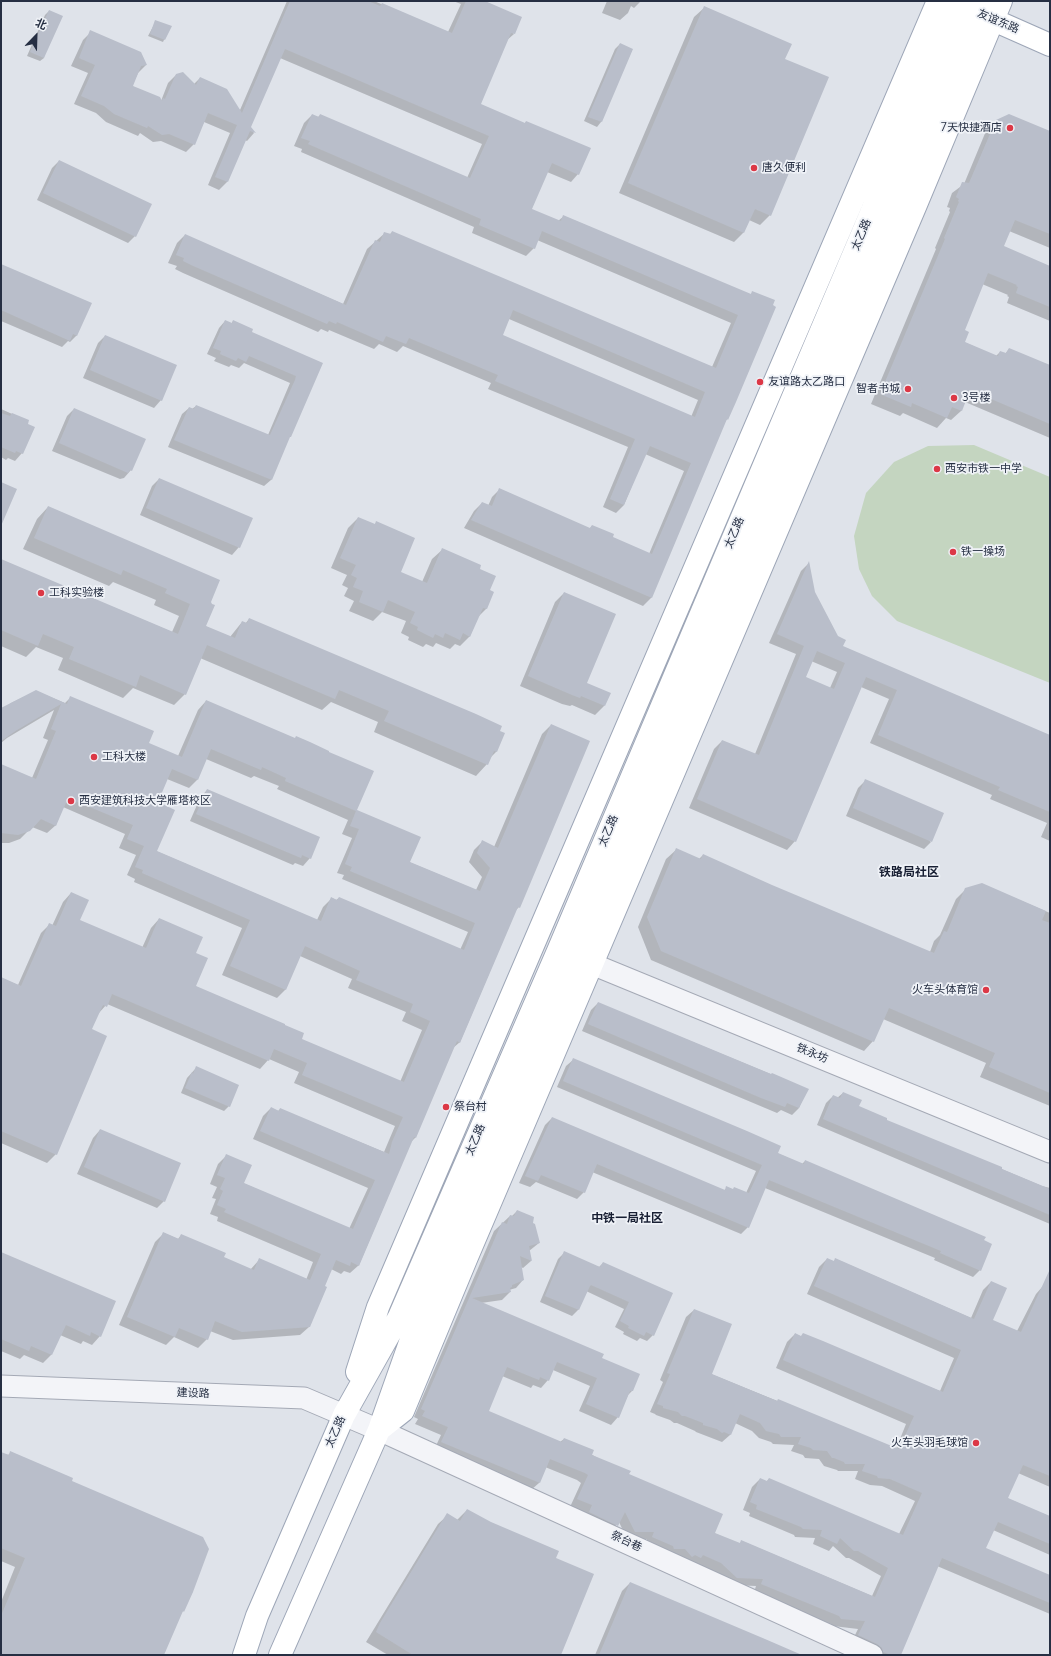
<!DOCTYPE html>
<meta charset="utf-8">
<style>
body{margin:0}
#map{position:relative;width:1051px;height:1656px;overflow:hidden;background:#dfe3ea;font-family:"Nunito Sans","Noto Sans SC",sans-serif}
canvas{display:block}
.frame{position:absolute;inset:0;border:2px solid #262f43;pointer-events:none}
.north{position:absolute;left:16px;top:16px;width:40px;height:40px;-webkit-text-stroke:3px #eff2f7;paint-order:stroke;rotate:23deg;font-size:11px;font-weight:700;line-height:16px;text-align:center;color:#262f43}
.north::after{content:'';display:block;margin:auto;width:14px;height:18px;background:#262f43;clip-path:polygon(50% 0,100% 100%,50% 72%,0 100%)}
</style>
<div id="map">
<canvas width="1051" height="1656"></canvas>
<div class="frame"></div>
<div class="north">北</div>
</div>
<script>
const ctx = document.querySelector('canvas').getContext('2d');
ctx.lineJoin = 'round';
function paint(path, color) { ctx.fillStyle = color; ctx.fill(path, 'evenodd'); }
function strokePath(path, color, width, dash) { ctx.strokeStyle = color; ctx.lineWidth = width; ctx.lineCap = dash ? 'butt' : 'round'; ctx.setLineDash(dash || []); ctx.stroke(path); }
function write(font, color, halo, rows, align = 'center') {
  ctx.font = font + ' "Nunito Sans","Noto Sans SC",sans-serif'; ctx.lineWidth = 3.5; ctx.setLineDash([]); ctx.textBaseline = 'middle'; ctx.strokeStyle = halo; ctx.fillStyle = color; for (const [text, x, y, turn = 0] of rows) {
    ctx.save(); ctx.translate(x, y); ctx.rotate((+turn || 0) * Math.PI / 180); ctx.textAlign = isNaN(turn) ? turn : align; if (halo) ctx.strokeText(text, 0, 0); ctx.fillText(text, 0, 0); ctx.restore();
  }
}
paint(new Path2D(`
 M974,445l76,32v206l-153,-62 -25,-25 -13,-27 -5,-33 12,-43 28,-31 34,-16z`), '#c4d5c0');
paint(new Path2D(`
 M287,1h87l74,31 13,-28 -8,-3h29l32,33 -8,7 -27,63 45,20 2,-2 52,52 -7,8 -24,-10 -16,38 27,11 6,-5 186,79 3,-3 -18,110 -8,17 -2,3 -74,176 -8,8 -179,-78 10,-17 8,-8 6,3 4,-9 8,-8 89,40 3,-3 19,12 38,16 35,-83 -39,-17 -21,51 -8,8 -13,-6 25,-60 -140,-58 3,-6 -88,-37 -6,6 -18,-8 -5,5 -45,-19 -1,2 -7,-3 -3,3 -135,-59 -8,-4 2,-3 -9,-3 9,-20 8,-8 158,69 24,-55 18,-16 4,2 3,-3 320,135 19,-44 -194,-83 -3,8 -8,8 -54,-23 2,-6 -173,-75 1,-3 -8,-3 10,-23 8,-8 6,2 2,-2 147,63 15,-34 -202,-86 -30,69 4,6 -7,8 -2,-1 -18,42 -8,8 -11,-5 22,-52 -26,-11 -10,22 -8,8 -25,-11 -8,1 -13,-9 -2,3 -32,-14 -10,-9 -22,-9 14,-31 -17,-7 12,-26 8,-8 55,33 -8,8 -6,13 29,15 7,-18 8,-8 18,9 6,-6 40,32zM509,319l189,81 -7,17 -190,-81z
 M607,1h34l-7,7 -3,-2 -3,7 -8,7 -18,-7z
 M704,8l80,51 -14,156 -10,10 -11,-5 -6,13 -9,9 -115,-49 75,-176z
 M49,11l-5,47 -4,3 -13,-5 18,-41z
 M156,21l14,6 -7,15 -15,-6z
 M620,44l12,6 -31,72 -4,5 -13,-6 31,-72z
 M996,121l54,11v116l-41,-17 -6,16 47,20v54l-43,-18 2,-6 -2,-1 1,-1 -26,-11 -18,47v11l32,14 4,-4 5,2 4,-5 41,18v71l-85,-36 -4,9 -10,9 -5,-2 -9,10 -34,-15 -3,3 -29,-12 65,-155 -1,-1 15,-36 -1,-1 1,-3 -3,-1 5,-14 12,-9 22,-53z
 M59,161l76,75 -7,7 -91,-43 15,-32z
 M1,265l76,70 -7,7 -2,-1 -6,6 -61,-26z
 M225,321l6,3 2,-3 17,11 72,32 -34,75 -17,41 -7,6 -96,-39 14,-33 7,-6 3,1 4,-3 72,29 22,-52 -46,-20 -5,5 -8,-3 -2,2 -15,-6 2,-3 -9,-4 12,-26z
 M105,336l56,64 -7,8 -71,-30 15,-35z
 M1,409l27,12 -6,32 -7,8 -7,-3 -2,2 -5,-3z
 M74,409l57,61 -7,8 -4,1 -68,-28 15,-35z
 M159,479l80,68 -7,8 -92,-40 12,-29z
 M48,507l162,95 -5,24 25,11 12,-15 3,2 4,-5 254,115 -7,18 -6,6 -3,6 -11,12 -102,-44 4,-10 -47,-20 -9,8 -122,-52 -15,36 -11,11 -41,-17 -10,10 -65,-28 5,-12 -27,-11 -10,10 -25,-11v-86l171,72 7,-16 -25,-11 2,-5 -43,-18 -4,4 -86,-37 14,-30z
 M358,518l16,7 3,-3 22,51 23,9 10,-23 10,-9 36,20 11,21 4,1 -7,17 -8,8 -8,19 -10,10 -5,-2 -5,5 -14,-6 -3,4 -7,-3 -3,3 -15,-7 1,-3 -8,-4 5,-12 -24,-9 -9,9 -24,-10 5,-10 -10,-5 4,-8 -6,-3 5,-10 -16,-7 17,-40z
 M809,563l5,30 28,54 208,89v105l-9,-4 6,-14 -57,-24 2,-4 -122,-52 19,-44 -28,-12 -66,154 -8,9 -98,-42 25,-59 8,-8 33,13 41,-100 -27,-11 32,-72zM811,661l26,11 -7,16 -26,-11z
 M564,593l21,90 24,10 -5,13 -9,9 -23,-10 -2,1 -8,-2 -42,-18 35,-84z
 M36,691l29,12 6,-6 77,47 30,12 20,-46 8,-9 150,109 53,52 67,28 6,-13 -13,-15 5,-12 8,-8 12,5 48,-113 9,-9 -32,182 -3,3 -56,132 -7,6 -38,90 -4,4 -52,123 -9,8 -6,-2 -3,3 -10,-5 -22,58 -9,8 -67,5 -23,-9 -3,8 -9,9 -24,-11 -8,8 -47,-20 36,-83 9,-9 14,6 3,-4 41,23 28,12 9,-10 47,20 7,-18 -96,-41 1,-4 -8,-3 6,-15 -4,-1 5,-11 -7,-3 8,-20 9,-9 16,28 106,46 19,-41 -115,-49 10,-23 8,-8 7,3 2,-2 104,43 11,-26 -101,-43 5,-11 -30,-13 -9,10 -153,-65 -9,10 -7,16 -35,124 -9,9 -46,-20v-165l17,7 23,-52 8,-8 3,1 11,-24 8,-9 8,28 63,27 9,-20 8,-9 36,35v32l105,53 100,43 22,-52 -20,-9 4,-9 -58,-24 4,-9 -52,-23 -15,34 -8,8 -55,-23 20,-47 -108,-46 1,-3 -8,-4 9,-20 -17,-7 6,-14 -62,-27 -7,18 -9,8 -15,-6 -12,12 -11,4h-8v-78l31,13 16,-38 -5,-2 11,-28 -47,28 -6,5v-33l10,-7zM206,759l45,19 3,-2 25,10 -2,3 71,31 -6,14 10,4 -15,35 7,2 -2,4 126,53 -8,18 -121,-52 -3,2 -4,-2 -9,9 -6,13 -161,-69v-48l11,-24 22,9 8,-8z
 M865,781l66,61 -7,7 -78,-33 12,-28z
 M207,790l103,68 -7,8 -8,-3 -2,2 -103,-44 10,-23z
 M676,850l23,9 4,-4 68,31 159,66 4,-11 6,-6 16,-36 10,-10 16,-5 68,29v193l-70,-29 6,-14 -103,-44 -10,22 -9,10 -213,-91 -13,-33 28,-68z
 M598,1003l209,86 -8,19 -7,7 -11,-5 -4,3 -195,-82 9,-21z
 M573,1060l204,93 25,11 3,-3 178,80 -3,29 -7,7 -39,-17 1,-2 -170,-70 -17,39 -7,7 -149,-62 -8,20 -7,7 -41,-17 -6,5 -11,-4 26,-58 7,-7 171,73 4,-3 19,5 10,-22 -199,-84 9,-21z
 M196,1068l33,38 -5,5 -43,-18 6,-15z
 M843,1093l14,14 28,13 157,66 8,2v36l-233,-99 9,-22 7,-7 4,2z
 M100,1130l64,71 -7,7 -80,-34 16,-36z
 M517,1211l15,13 7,19 -10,8 2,10 -8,7 -2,-1 2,13 -7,8 -7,2 1,2 -8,8 -21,3 120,55 31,33 -4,4 -10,22 -7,8 -32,-14 11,-25 -37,-16 -5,10 -7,8 -8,-3 -2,3 -29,-12 -15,35 73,31 4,-3 64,36 86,58 25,11 3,-3 130,55 9,-20 -32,-18h-3l-13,-12 -4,5 -16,-7 2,-6 -20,-1 -1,-2 -45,-19 1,-3 -7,-3 9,-23 8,-8 6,3 3,-3 130,55 16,-33 -33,-15 -12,-1 -15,-6 3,-8h-20l-1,-1 -13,-4 -5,-7 -14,-1 -2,-3 -12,-4 3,-6 -21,-1 -2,-2 -12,-4 -7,-7 -17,-8 -5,12 -8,7 -26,-10 -1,-1 -18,-8h-3l-4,-3 -14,-5 -1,-1 -5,-2 13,-30 -3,-2 26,-63 8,-7 17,64 185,75 10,-25 -130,-56 11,-26 8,-8 145,57 14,-33 -147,-64 12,-27 8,-8 6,3 3,-3 135,59 12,-28 8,-8v38l26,11 19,-37 7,-8 7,3v198l-32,-14 -11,25 43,19v38l-57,-25 -8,19 65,27v38l-113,-48 -38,89h-27l-21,-12 7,-14 -25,-3 -2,-2 -77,-32 2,-6 -27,-1 -16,-14 -68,-26 2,-6h-20l-8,-17 -10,11 -39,-26 11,-24 -4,-3 -32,-13 -6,16 -8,7 -97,-40 7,-15 -26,-11 3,-5 -4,-2 80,-186 16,-15h2z
 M1,1253l99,83 -8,9 -9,-4 -2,3 -21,-9 -9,20 -8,8 -19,-8 -4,4 -19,-8z
 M564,1253l35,14 4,-4 50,72 -6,6 -7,-3 -3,3 -14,-7 1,-2 -9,-5 9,-18 -38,-18 -8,19 -6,6 -32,-14 18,-43z
 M11,1452l60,30 122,109 -10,20 -3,3 -17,41h-162v-53l14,-35 -14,-6v-108l7,2z
 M467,1510l88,49 5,96h-172l-22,-13 72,-118 10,-9 9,5z
 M630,1583l170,72h-205l27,-64z`), '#0003');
paint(new Path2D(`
 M290,1h78l12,5 2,-3 70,30 14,-32h19l37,16 -7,17 -4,-1 -30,71 44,19 1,-2 65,27 -12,27 -27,-12 -20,46 29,12 2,-6 188,79 1,-3 23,9 -2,5 3,2 -40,95 -8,18 -1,-1 -75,179 -181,-78 11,-18 10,4 7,-18 91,40 2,-3 22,9 -1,3 39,17 39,-91 -41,-17 -26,59 -14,-6 25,-60 -140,-58 3,-6 -89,-37 -3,6 -20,-8 -3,6 -46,-20 -1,2 -7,-3 -2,3 -136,-59 -8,-4 1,-3 -8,-3 9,-21 161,71 29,-65 5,2 4,-10 7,2 1,-3 324,137 22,-53 -196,-84 -7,18 -56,-24 2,-6 -173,-75 2,-3 -9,-3 11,-24 7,3 1,-3 150,64 19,-42 -204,-87 -34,78 5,6 -6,-2 -22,51 -13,-5 22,-52 -29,-12 -13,32 -26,-11 -7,1 -14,-9 -1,2 -33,-14 -10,-8 -23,-10 14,-31 -16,-7 11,-28 51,22 6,13 -6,1 -8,20 27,11 2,4 1,-3 2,1 11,-25 7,-2 13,13 4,-8 27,12 15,24zM513,310l192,82 -10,25 -192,-82z
 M704,6l88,38 -7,15 44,18 -58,139 -16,-7 -11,24 -116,-50z
 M49,10l14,6 -19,42 -14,-6z
 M155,20l17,6 -7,14 -15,-6z
 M620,43l13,6 -31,73 -14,-5z
 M1009,114l41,17v103l-35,-14 -11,26 46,20v41l-34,-14 2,-6 -2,-1 1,-1 -29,-12 -23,57 4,2 -4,10 33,14 2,-5 6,2 3,-5 41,17v59l-80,-34 -8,21 -10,-4 -5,11 -35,-15 -1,4 -31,-13 65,-155 -1,-1 15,-36 -1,-1 1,-2 -3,-2 6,-15 7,1 27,-63z
 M59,160l93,44 -16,33 -93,-44z
 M1,264l91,39 -15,33 -4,-2 -3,7 -69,-31z
 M225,320l7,3 1,-3 20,9 -1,3 71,31 -32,74h-1l-18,43 -98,-40 15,-33 5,2 2,-4 74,30 25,-55 1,-4 -47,-20 -3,6 -8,-4 -2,3 -16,-7 1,-3 -8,-3z
 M105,335l72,30 -15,36 -72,-31z
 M74,408l72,31 -14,32 -2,-1 -2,3 -69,-30z
 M1,413l9,3 2,-3 17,7 -1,4 7,3 -12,27 -7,-3 -1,2 -14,-6z
 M159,478l94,40 -13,30 -94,-40z
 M1,482l16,7 -16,37z
 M48,506l172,74 -9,22 1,2 3,1 -9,21 29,12 7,-17 5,2 2,-5 227,96 26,12 -2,5 5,2 -8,19 -3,-1 -6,14 -104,-44 5,-10 -50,-21 -4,9 -128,-54 -21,50 -46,-20 -4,12 -67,-28 5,-12 -31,-13 -5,12 -37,-16v-71l177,75 12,-30 -25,-11 2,-4 -44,-19 -2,5 -87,-37z
 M358,517l17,7 1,-3 39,17 -14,34 26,11 15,-35 39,17 -1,4 16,7 -6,14 4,2 -7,17 -4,-1 -13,29 -7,-4 -3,7 -15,-7 -2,5 -8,-4 -2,4 -16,-8 1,-3 -8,-4 5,-11 -27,-12 -5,12 -24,-10 4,-11 -10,-4 4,-9 -6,-3 5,-10 -16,-7z
 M809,561l6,31 23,44 8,4 -3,6 207,89v77l-52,-22 2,-3 -122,-52 19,-45 -31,-13 -70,165 -99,-43 25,-59 37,15 45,-109 -27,-12zM817,651l28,12 -11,26 -28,-12z
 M564,592l52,22 -29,69 24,10 -6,13 -24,-10 -1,2 -8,-3 -44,-19z
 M36,690l31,14 3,-8 84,35 -5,12 33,14 24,-57 89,38 1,-2 14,6 19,9v1l45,19 -17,39 64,27 -11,25 70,29 10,-23 -13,-15 5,-13 16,8 53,-124 39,17 -70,167 -2,-1 -58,136 -3,-2 -41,97 -2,-1 -55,129 -8,-4 -1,4 -14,-6 -11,26 2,1 -17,40 -68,5 -27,-11 -7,19 -29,-12 -4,9 -48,-20 36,-85 16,7 2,-5 19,8 26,11 -2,4 30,13 5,-12 51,22 11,-26 -97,-42 2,-3 -9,-4 6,-14 -3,-2 5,-11 -8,-3 9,-21 26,11 -8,18 109,46 22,-49 -115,-49 11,-24 8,4 1,-3 109,46 3,-12 11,-25 -101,-42 5,-12 -33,-14 -5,12 -157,-67 -5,13 -4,-2 -11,24 15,7 -50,119 -56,-24v-154l20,9 28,-63 7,3 15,-34 18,8 -9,20 66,28 13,-30 44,19 -7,16 12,5 -12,28 89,38v1l19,8 -2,6 102,43 26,-61 -20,-9 3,-8 -57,-24 4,-9 -55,-25 -19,44 -56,-24 20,-46 -108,-47 1,-3 -8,-3 9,-21 -17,-7 6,-14 -65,-27 -12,28 -15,-7 -11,12 -12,4 -17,-2v-69l35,15 20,-48 -5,-2 10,-25 -44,26 -16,11v-33zM211,749l50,21 1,-3 24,11 -1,3 71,30 -6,15 9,3 -14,35 7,3 -2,4 125,52 -11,27 -125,-53 -2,3 -6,-3 -10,24 -164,-70 18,-41 -17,-8 14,-33 26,11z
 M865,779l79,34 -12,29 -79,-34z
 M207,789l113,48 -9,22 -9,-4 -1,3 -105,-44z
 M676,848l25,11 2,-5 69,31 162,68 10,-22 3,1 18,-44 17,-5 64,28 -4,9 8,3v170l-61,-26 6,-14 -106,-45 -15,34 -213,-91 -14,-34z
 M598,1002l173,72 1,-1 37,16 -10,19 -12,-5 -2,4 -24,-9 -173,-74z
 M573,1058l174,73 34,15 -3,7 26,11 1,-4 181,77 -2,3 8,4 -11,27 -41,-18 1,-2 -172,-71 -20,48 -152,-64 -12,29 -44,-18 -3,6 -13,-5 27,-59 173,73 1,-4 7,3 1,-2 15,6 13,-28 -199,-84z
 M196,1066l43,19 -9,22 -45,-19 7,-16 1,2z
 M843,1092l19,8 -3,6 28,12v2l115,47v2l48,20v26l-227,-96 10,-24 7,3z
 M100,1129l81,34 -16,39 -81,-35z
 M517,1210l17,7 -1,6 2,1 5,19 -11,3 3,15 -12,-5 4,24 -12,5v2l-2,1 1,4 -39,6 132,56 -2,4 38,16 -7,17h-3l-11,27 -33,-14 11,-26 -40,-16 -8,19 -9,-4 -1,3 -32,-13 -18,44 73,31 2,-4 30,12 -2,5 39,16 -2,3 94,40 -8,19 25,10 1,-3 134,57 13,-29 -30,-17h-4l-14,-13 -3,6 -17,-8 2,-6 -19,-1 -2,-2 -45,-18 1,-4 -7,-3 10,-24 7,3 2,-3 134,57 19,-42 -32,-14 -12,-1 -1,-2 -15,-5 3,-7h-20l-1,-2 -10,-4h-2l-5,-7 -14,-1 -2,-2 -13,-4 3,-7h-20l-2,-3 -13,-3 -6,-8 -20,-9 -9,21 -7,-3 -2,1 -5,-4 -14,-4v-2l-18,-7h-3l-4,-4 -15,-4v-2l-6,-2 13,-30 -3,-1 27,-64 38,15 -20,50 65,27 1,-2 121,50 15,-33 -131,-56 12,-27 6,3 2,-3 20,8 120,51 18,-42 -147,-64 13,-28 7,3 1,-3 139,61 17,-38 16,7 -14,32 28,12 29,-63v207l-27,-11 -15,33 42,18v28l-52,-22 -12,26 64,27v28l-108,-45 -41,97h-10l-8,-3 -1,-4 -5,-4 -19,-9 7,-14 -24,-2 -2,-3 -78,-32 2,-5 -26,-1 -16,-15 -18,-8 -2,3 -6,-3 -3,2 -7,-8h-11l-1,-3 -21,-9 2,-5h-19l-10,-20 -7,14 -29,-14 3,-7 -15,-6 11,-24 -3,-2 -35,-14 -10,24 -99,-41 7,-15 -26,-11 3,-5 -4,-2 81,-187 5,2 3,-9 4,1z
 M564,1251l36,16 3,-5 70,31 -19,43 -8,-4 -2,4 -16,-8 1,-2 -9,-5 9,-19 -38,-17 -1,1 -11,24 -34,-14z
 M1,1252l115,49 -15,36 -10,-5 -1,4 -24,-11 -14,30 -21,-9 -2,5 -28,-12z
 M10,1451l63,27 -1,3 131,56 6,12 -16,43 -9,20 -1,-1 -19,44h-163v-39l24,-58 -24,-10v-96l8,3z
 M467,1509l24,13 68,29 -3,7 38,16 -33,81h-148l-37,-23 4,-9 67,-110 13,8z
 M630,1582l135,57 37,16h-203z`), '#b9beca');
const minor = new Path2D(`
 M575,957l475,195
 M1,1386l303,12 75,32 493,225`);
const major = new Path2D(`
 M980,14l70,31
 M357,1372l21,-65 560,-1306
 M379,1430l24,-19 64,-154 448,-1050 86,-206
 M244,1655l13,-39 87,-201 55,-98 159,-366 403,-950
 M280,1655l99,-225 34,-96 569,-1333`);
strokePath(minor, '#a4a9b5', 23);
strokePath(major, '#9da6b7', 24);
strokePath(minor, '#f3f4f8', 21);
strokePath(major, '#fff', 22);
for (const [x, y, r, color] of [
 [1010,128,4,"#dc3846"],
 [754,168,4,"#dc3846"],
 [760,382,4,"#dc3846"],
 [908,389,4,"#dc3846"],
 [954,398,4,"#dc3846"],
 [937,469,4,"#dc3846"],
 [953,552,4,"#dc3846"],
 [41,593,4,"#dc3846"],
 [94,757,4,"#dc3846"],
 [71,801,4,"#dc3846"],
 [986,990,4,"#dc3846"],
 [446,1107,4,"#dc3846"],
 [976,1443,4,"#dc3846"]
]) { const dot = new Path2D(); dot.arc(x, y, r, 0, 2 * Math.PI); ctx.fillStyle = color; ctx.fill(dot); strokePath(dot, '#eff2f7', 1.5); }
write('11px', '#262f43', '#eff2f7', [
 ["友谊东路",998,22,23],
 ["太乙路",862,235,-67],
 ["太乙路",735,533,-67],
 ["太乙路",609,831,-67],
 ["铁永坊",812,1054,22],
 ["太乙路",476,1140,-67],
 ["建设路",193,1394,2],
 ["太乙路",336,1432,-66],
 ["祭台巷",626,1542,25]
]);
write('11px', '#262f43', '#eff2f7', [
 ["7天快捷酒店",1002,128,"right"],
 ["唐久便利",762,168],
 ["友谊路太乙路口",768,382],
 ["智者书城",900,389,"right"],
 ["3号楼",962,398],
 ["西安市铁一中学",945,469],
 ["铁一操场",961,552],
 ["工科实验楼",49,593],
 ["工科大楼",102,757],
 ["西安建筑科技大学雁塔校区",79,801],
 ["火车头体育馆",978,990,"right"],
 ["祭台村",454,1107],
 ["火车头羽毛球馆",968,1443,"right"]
], 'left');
write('bold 12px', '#192034', '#eff2f7', [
 ["铁路局社区",909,873],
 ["中铁一局社区",627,1219]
]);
</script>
